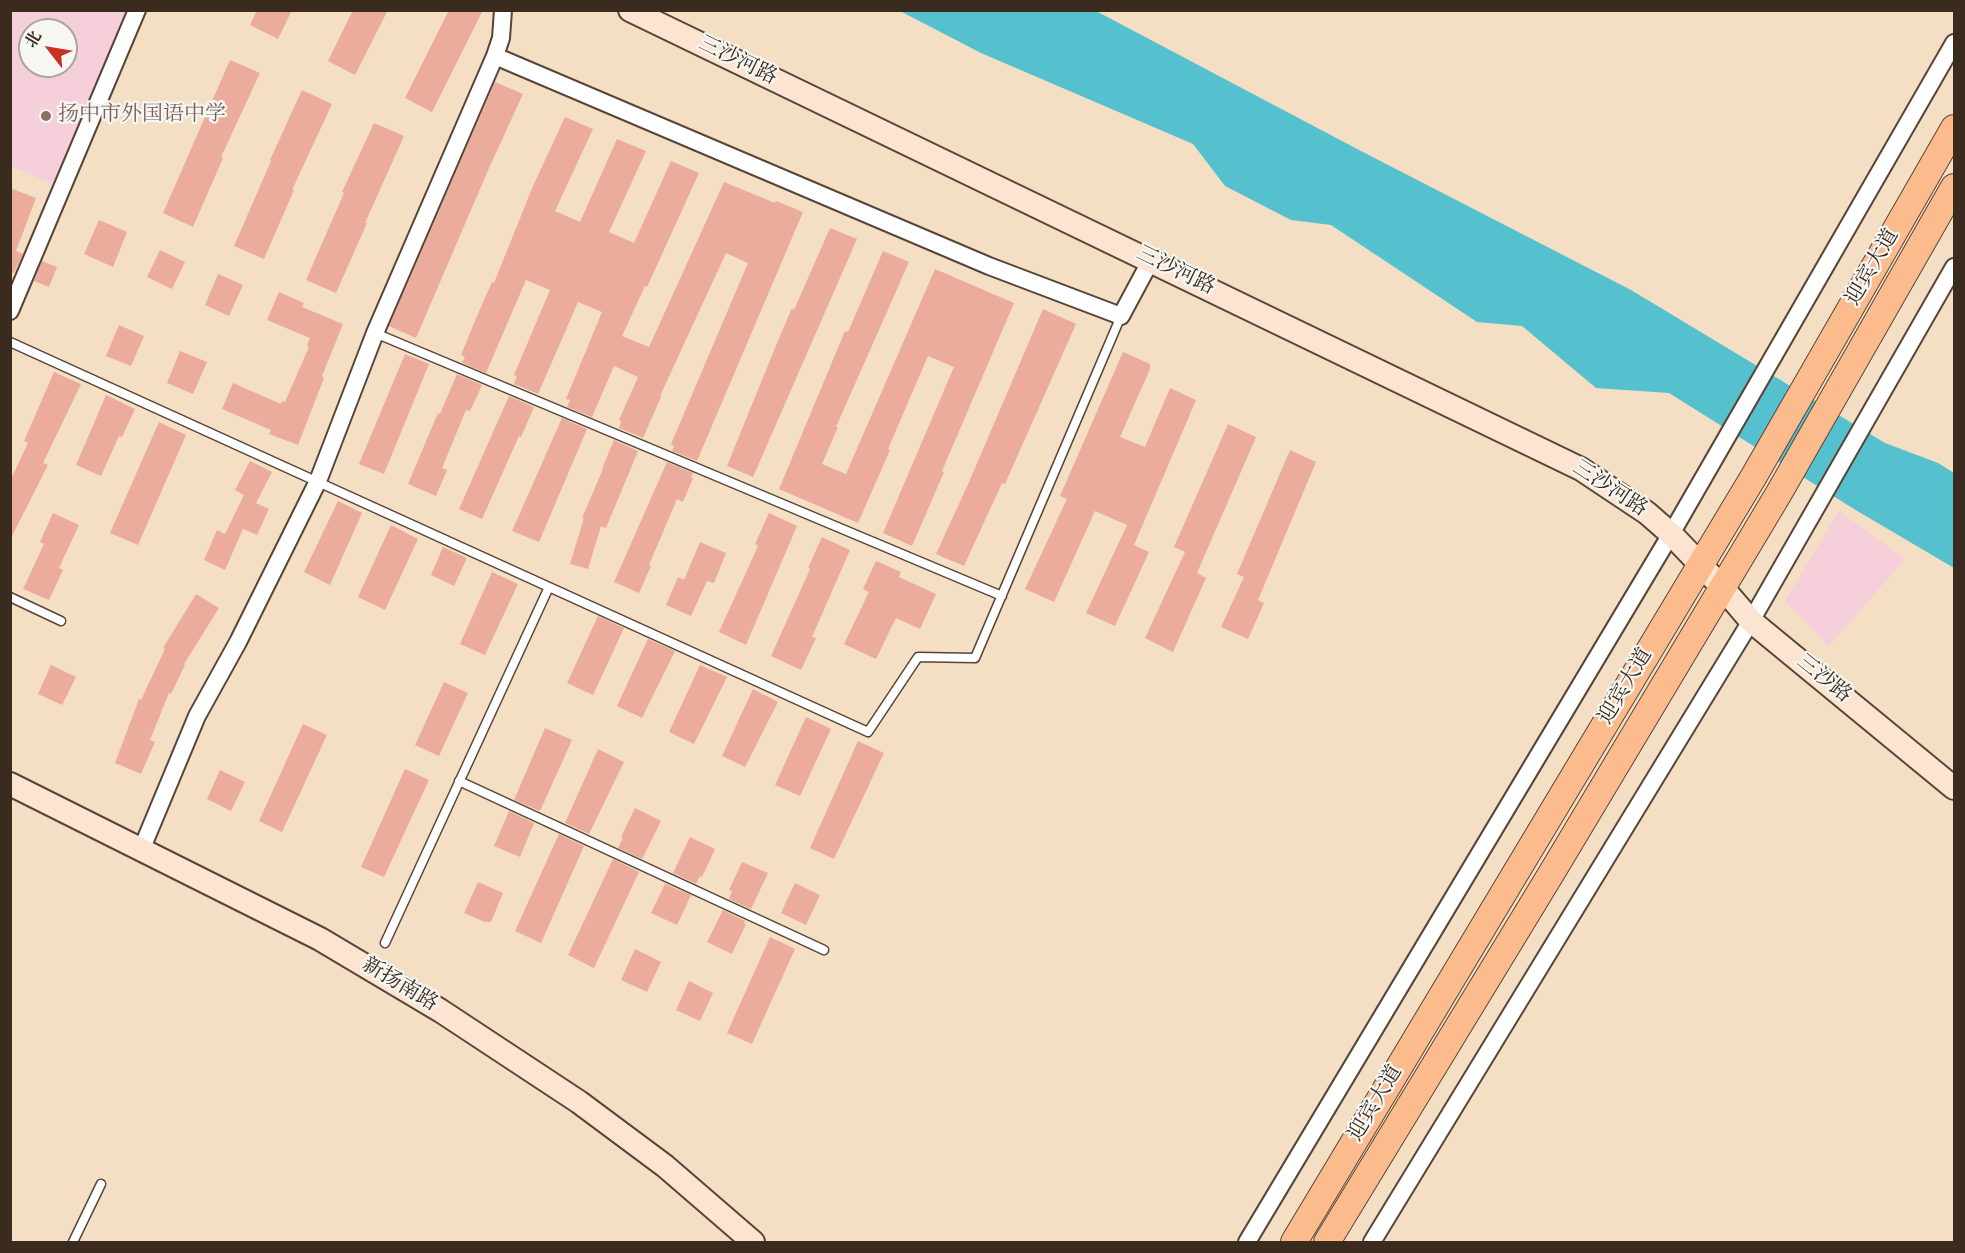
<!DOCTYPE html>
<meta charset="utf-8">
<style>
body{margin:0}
#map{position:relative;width:1965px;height:1253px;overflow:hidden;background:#f4dec4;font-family:Vollkorn,"Noto Serif SC",serif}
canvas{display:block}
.frame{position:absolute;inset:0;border:12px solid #3b2a1e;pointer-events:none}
.north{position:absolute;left:18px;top:18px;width:60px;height:60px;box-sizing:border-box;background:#f6f6f2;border:2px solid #aba49d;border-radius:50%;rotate:301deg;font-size:16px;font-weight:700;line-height:24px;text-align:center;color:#3b2a1e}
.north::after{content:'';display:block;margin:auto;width:21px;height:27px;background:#c8321e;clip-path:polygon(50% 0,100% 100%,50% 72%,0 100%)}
</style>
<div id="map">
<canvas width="1965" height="1253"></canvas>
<div class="frame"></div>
<div class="north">北</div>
</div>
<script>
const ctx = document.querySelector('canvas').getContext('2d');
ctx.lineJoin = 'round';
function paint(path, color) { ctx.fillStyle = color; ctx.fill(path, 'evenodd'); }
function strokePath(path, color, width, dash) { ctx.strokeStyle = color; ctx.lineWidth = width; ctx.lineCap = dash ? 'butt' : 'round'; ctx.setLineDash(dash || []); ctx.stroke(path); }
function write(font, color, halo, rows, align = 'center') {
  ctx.font = font + ' Vollkorn,"Noto Serif SC",serif'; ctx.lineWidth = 4.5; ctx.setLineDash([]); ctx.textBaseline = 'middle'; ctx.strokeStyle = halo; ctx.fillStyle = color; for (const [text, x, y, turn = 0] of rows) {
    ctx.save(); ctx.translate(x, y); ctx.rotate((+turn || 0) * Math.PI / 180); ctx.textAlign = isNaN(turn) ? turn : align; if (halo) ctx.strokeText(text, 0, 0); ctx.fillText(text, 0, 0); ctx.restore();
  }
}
paint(new Path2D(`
 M10,11h117l-74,173 -42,-18zM30,30h36v36h-36z
 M1839,511l66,48 -76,87 -44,-45z`), '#f5cfd9');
paint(new Path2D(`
 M900,11h196l263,139 272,140 254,153 53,20 16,10v95l-100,-59 -185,-116 -73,-5 -74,-62 -45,-4 -146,-97 -40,-5 -66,-34 -32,-42 -212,-91z`), '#55c1ce');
paint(new Path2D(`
 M257,10h35l-14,29 -28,-14z
 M353,10h35l-33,65 -27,-14z
 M449,10h34l-51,102 -27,-14z
 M230,60l30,13 -39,84 2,1 -30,69 -30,-14z
 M495,82l28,12 -34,74 -73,170 -27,-12z
 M302,90l30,14 -40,86h2l-30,69 -30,-13 37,-85 -1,-1z
 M565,117l28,12 -38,82 25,11 37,-83 29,12 -37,81 25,11 37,-82 28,12 -52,114 -2,-1 -23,50 27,11 75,-165 51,21 1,-2 27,11 -106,249 -25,-10 2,-5 -3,-2 77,-181 -22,-10 -66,143 1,1 -18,41 -24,-10 2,-7 -2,-1 19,-43 -24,-11 -22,51 -25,-10 3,-7 -4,-1 36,-87 -24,-10 -40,92 -24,-10 3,-8 -3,-1 36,-85 -24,-10 -40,93 -24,-10 3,-6 -4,-2 16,-39 15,-34 2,1 39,-97z
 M374,123l30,13 -39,87h2l-31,70 -30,-13 38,-87 -2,-1z
 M10,188l26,10 -20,53 7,3 -9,19 -4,-1z
 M99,220l28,12 -14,35 -29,-13z
 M830,228l27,11 -104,238 -26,-11 50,-123 15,-35 2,2z
 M160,250l25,12 -13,27 -25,-12z
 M883,251l26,11 -73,165h2l-16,37 24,10 89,-205 79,34 -72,168 2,1 -32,74 -29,-13 71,-166 -26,-11 -40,93 2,1 -32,73 -79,-34 66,-158 3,1z
 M42,261l15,6 -8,20 -15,-6z
 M218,274l25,11 -14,31 -24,-11z
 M279,292l25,11 -2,4 41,17 -21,52 2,2 -26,67 -29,-11 2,-4 -49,-21 11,-26 48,21 1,-3 3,1 24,-55 -2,-1 3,-8 -43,-18z
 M1043,309l33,15 -71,160 -3,-1 -38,83 -28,-12 33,-72z
 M119,325l25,11 -13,30 -25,-10z
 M180,351l27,11 -14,32 -26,-11z
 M1123,352l27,12v5l-30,68 25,10 25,-59 26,12 -62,145 15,7 -34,74 -29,-13 41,-88 -32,-14 -41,91 -29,-13 42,-90 -7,-3z
 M405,354l24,10 -45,110 -25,-10z
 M54,372l27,12 -38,79 5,2 -38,75v-59l18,-38 -4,-2z
 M457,374l25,11 -12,26 -4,-1 -24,58 5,2 -11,26 -28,-12 30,-71 2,1z
 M106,395l29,14 -13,28 -3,-1 -18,40 -25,-11z
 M509,396l25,11 -13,30 -2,-1 -37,83 -23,-10z
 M562,418l25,11 -48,113 -27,-11z
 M159,422l27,13 -48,110 -28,-12z
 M1228,424l28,13 -59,136 9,5 -33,74 -28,-14 40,-86 -11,-5z
 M614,440l24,11 -32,77 -5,-2 -13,43 -18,-5 14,-46h-2l21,-49h-1z
 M1290,450l26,12 -58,138 6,3 -16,36 -27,-12 23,-50 -7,-3z
 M250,461l22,11 -16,31 13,6 -12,26 -14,-6 -18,41 -21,-10 13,-30 8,4 19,-39 -9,-5z
 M667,462l26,11 -2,4 2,1 -10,24 -6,-3 -28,66 2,1 -12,27 -25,-11z
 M338,501l24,12 -32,72 -26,-13z
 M53,513l26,12 -20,43 4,2 -14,30 -26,-11 21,-45 -4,-2z
 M769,513l28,13 -51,119 -27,-13 39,-86 -3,-2z
 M391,525l27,14 -33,71 -27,-13z
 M822,537l28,13 -38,87 4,1 -15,32 -30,-14 39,-87 -2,-1z
 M700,542l26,11 -12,30 -7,-2 -16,35 -25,-11 12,-28 6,3z
 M443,547l24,11 -13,28 -23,-11z
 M876,561l25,11 -2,5 37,17 -16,35 -24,-11 -20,41 -32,-15 25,-52 -6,-3z
 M492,572l26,12 -33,71 -25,-11z
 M196,594l23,14 -35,56 1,1 -14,29 -2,-1 -19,47 5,2 -14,32 -26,-11 24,-64 2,1 24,-51 -2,-1z
 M598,616l26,12 -31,67 -26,-12z
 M648,639l27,12 -33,67 -25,-12z
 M51,665l25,12 -14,28 -24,-11z
 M700,665l27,12 -33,67 -25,-12z
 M444,682l24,11 -29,63 -24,-11z
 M753,689l25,13 -33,65 -23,-11z
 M806,717l25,12 -31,67 -25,-11z
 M303,724l24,11 -45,97 -23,-11z
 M545,728l27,12 -32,71 -26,-11z
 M858,741l26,12 -50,106 -24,-11z
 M598,749l26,13 -35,72 -24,-11z
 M405,769l24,11 -45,97 -23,-10z
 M220,770l25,12 -14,29 -24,-12z
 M635,808l26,13 -19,38 -24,-11 5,-10 -2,-1z
 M509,811l25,12 -14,34 -26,-11z
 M559,834l25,12 -43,97 -26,-12z
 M690,837l25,12 -13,28 -2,-1 -4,8 -23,-11z
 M613,859l26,13 -45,96 -26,-13z
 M742,862l26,11 -17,36 -22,-10 3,-8 -3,-1z
 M478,882l25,11 -12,29h-6l-21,-9z
 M795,883l25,12 -14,30 -25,-12z
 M665,884l26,11 -14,30 -26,-12z
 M723,910l22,11 -1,3h2l-14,30 -25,-12z
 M770,937l25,12 -43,95 -25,-11z
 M635,949l26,13 -14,30 -26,-12z
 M689,981l24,12 -13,28 -24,-11z`), '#ebac9e');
const lane = new Path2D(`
 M375,333l627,263
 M10,342l858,390 50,-75 57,1 146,-342
 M10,597l51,24
 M459,781l365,169
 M385,943l164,-356
 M73,1242l28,-58`);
const street = new Path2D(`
 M495,56l494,210 132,50 30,-56
 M10,311l127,-301
 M142,848l55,-132 41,-74 80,-161 57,-148 120,-277 6,-18 2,-28
 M1247,1242l424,-708 283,-491
 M1372,1242l379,-621 203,-354`);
const secondary = new Path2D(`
 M630,10l951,459 66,44 24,21 51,53 29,34 203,167
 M10,784l310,155 121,72 138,91 86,64 88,76`);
const primary = new Path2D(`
 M1294,1242l460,-766 200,-348
 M1327,1242l227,-373 225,-376 175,-306`);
strokePath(lane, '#574537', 11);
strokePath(street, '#574537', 20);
strokePath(secondary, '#574537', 26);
strokePath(primary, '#574537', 28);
strokePath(lane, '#fff', 8);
strokePath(street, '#fff', 16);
strokePath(secondary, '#fde4d1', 22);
strokePath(primary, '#fbbb8c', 26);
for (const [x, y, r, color] of [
 [46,116,6,"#8d6e63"]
]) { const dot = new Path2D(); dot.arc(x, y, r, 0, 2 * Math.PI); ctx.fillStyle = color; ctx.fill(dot); strokePath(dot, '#f6f6f2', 2); }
write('21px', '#3b2a1e', '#f6f6f2', [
 ["三沙河路",737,62,26],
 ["迎宾大道",1874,268,-60],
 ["三沙河路",1175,272,26],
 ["三沙河路",1609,490,33],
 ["三沙路",1823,680,39],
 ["迎宾大道",1627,687,-59],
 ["新扬南路",399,986,31],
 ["迎宾大道",1377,1104,-59]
]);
write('21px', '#785e54', '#f6f6f2', [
 ["扬中市外国语中学",58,116]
], 'left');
</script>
